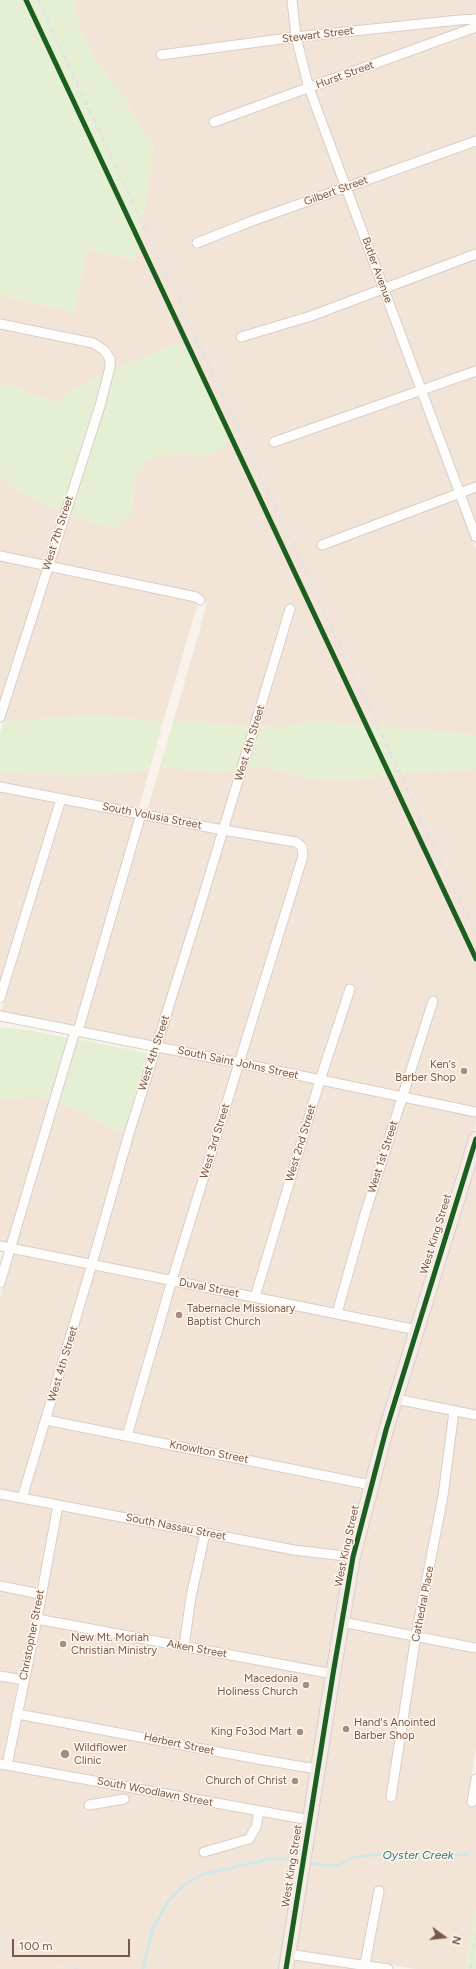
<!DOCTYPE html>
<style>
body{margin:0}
#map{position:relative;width:476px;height:1969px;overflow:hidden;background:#f8f2eb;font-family:Figtree,sans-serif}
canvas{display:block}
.north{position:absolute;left:424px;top:1917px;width:40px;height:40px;-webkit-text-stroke:3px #fff7ed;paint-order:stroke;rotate:105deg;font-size:11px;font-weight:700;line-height:16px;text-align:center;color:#785848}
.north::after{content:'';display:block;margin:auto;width:14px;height:18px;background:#785848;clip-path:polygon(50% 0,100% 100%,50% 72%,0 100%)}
.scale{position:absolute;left:12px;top:1939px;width:118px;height:18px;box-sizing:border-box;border:2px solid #785848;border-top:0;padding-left:5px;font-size:12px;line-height:14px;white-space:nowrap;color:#785848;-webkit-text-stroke:3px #fff7ed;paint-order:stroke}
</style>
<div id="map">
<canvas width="476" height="1969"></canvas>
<div class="north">N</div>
<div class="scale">100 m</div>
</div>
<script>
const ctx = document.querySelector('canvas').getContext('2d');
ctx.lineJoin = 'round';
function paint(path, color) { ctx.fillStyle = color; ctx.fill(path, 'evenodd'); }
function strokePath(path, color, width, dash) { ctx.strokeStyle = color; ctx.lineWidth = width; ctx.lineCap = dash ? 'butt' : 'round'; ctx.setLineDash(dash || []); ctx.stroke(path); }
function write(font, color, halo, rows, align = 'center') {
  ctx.font = font + ' Figtree,sans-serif'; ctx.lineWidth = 3; ctx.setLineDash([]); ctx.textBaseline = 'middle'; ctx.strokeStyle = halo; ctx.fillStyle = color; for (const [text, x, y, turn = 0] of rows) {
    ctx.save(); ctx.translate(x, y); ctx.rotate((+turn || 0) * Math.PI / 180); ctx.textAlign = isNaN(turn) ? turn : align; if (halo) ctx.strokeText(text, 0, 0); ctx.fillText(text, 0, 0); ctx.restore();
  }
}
paint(new Path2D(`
 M74,0h213l4,34 -135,18 2,8 134,-18 12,44 -96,34 4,7 94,-34 35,92 -91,32 -59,24 4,7 59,-23 90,-32 34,93 -69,26 -74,23 3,7 40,-11 103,-37 35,95 -148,50 4,8 147,-51 35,96 -138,51 4,7 137,-50 19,50v185l-164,-14 -29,7 -23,-1 36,-120 -9,-3 -37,123 -52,-5h-25l33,-114v-9l-2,-3 -151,-32 16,-49 30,10 32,-10 4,-37 12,-19 24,-6h19l15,4 23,-12 -11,-39 -23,-52 -12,-12 -67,27 -1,-10 -3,-10 -5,-4 -12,-6 -94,-19v-25l74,17 13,-63 49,11 18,-113 -22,-33 -8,-17 -29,-37 -15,-34z
 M296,0h180v15l-17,1 -159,17z
 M473,23l-161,60 -11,-42 159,-17z
 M476,31v105l-127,46 -34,-92z
 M476,145v105l-90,33 -34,-93z
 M476,259v108l-52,19 -35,-95z
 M0,328l92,19 11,8 3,11 -2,8 -32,16 -12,13 -25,-7 -23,-11h-12z
 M476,376v107l-14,6 -35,-95z
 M0,475l23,19 38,17 -17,51 -44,-10z
 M476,492v33l-11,-28z
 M0,560l42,10 -42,132z
 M50,572l146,30 1,4 -34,116 -68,-7 -92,7z
 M262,766l55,13 22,2 77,-9 60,-3v339l-68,-13 30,-96 -8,-3 -31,97 -73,-16 30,-90 -9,-3 -30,91 -72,-15 63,-203v-10l-3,-5 -9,-4 -67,-11 19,-60z
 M160,767l58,5 20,-4 -18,57 -73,-14z
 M150,768l-12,42 -138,-27v-11l74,3 61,-3z
 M0,791l56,11 -56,181z
 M65,804l71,13 -61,209 -74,-14z
 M145,819l73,14 -65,208 -69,-13z
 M227,834l67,12 3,2 2,8 -63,202 -74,-15z
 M159,1051l75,15 -65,210 -71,-15 34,-123z
 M243,1067l71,16 -62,210 -74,-16z
 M323,1085l74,16 -37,112 -26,96 -73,-15z
 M33,1096l17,4 -43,143 -7,-1v-143z
 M406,1102l70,14v8l-62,202 -71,-15 26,-96z
 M59,1103l20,7 35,20 11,-1 -36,130 -73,-14z
 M476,1155v256l-75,-15z
 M14,1253l72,14 -67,226 -19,-3v-192z
 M95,1269l72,14 -43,148 -73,-14z
 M176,1285l236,48 -44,147 -235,-47z
 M399,1404l50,10 -10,81 -26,136 -66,-12 10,-57z
 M458,1416l18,3v225l-54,-12 26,-136z
 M49,1425l317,63 -16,65 -56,-7 -266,-51z
 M0,1498l53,10 -16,81 -37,-7z
 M62,1509l137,27 -12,60 -7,46 -138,-26z
 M208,1538l85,16 55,7 -19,108 -140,-26 7,-45z
 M0,1590l35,7 -2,21 -13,57 -20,-3z
 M41,1624l287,53 -14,87 -127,-21 -55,-13 -110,-19z
 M345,1627l66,12 -25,161 9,2 25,-162 56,12v97l-9,55 9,2v103l-11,60h-49l-46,-7 14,-74 -8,-2 -15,75 -68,-10z
 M0,1680l18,3 -15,77h-3z
 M20,1719l110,19 56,13 126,21 -6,43 -294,-53z
 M0,1768l254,46 -2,12 -6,10 -48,13 3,7 45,-11 7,-3 7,-13 3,-13 42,7 -24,146h-281z
 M292,1959l68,10h-70z`), '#f2e5d8');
paint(new Path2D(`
 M0,0h74l6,26 15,34 29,36 8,18 22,33 -18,113 -49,-11 -13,63 -74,-17z
 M182,342l12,12 23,52 12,39 -24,12c-21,-5 -37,-3 -58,2l-12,19 -4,37 -13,12 -19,-2 -30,-10 35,-108 11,-38z
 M104,374l-43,137 -38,-17 -23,-19v-90h12l23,11 25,7 12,-13z
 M95,715l68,7 -13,46 -15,4 -61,3 -74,-3v-39l3,-11z
 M312,721l164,14v34l-60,3 -77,9 -22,-2 -55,-13 -14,1 12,-40 23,1z
 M173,722h25l52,5 -12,41 -20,4 -58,-5z
 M0,1028l22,1 46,9 -18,62 -17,-4 -33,3z
 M77,1039l70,14 -22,76 -11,1 -35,-20 -20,-7z
 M476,1909v60h-11z`), '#e5efd4');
strokePath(new Path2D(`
 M306,1863l31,3 18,-9 40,-4 38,3 35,-2
 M143,1969l10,-42 17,-28 14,-14 17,-10 72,-17 25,3`), '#cbe8ea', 2.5);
const minor = new Path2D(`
 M292,0l4,37 13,51 167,449
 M161,55l135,-18 163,-17 17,-1
 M214,122l262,-95
 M197,243l55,-22 224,-80
 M0,324l93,19 11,7 6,9v8l-10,39 -100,311
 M241,337l70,-21 165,-62
 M274,442l202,-71
 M322,545l154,-58
 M0,556l196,41 4,3
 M0,787l223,43 73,12 6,5 1,9 -131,424 -45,156
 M0,998l61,-199
 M0,1016l239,47 237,49
 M78,1031l63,-217
 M0,1246l417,84
 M0,1283l75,-252
 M255,1297l65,-217 30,-91
 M337,1313l28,-99 68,-213
 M396,1399l80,16
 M46,1420l325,65
 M0,1494l294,56 59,7
 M22,1498l70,-234 36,-127 70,-224 92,-304
 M0,1586l40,8
 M37,1619l296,55
 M342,1622l134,26
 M184,1646l7,-49 14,-64
 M0,1676l23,4
 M17,1714c100,18 200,39 300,55
 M0,1764l310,56
 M7,1765l30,-146 21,-114
 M391,1797l25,-162 27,-139 11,-85
 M472,1802l4,-23
 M89,1805l35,-6
 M204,1852l45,-13 7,-12 3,-16
 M288,1954l100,15
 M364,1969l15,-78`);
const primary = new Path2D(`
 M286,1969l47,-295 20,-117 33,-127 90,-291`);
strokePath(minor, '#d6cec8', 11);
strokePath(primary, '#dacfc9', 16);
strokePath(minor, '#fefdfc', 9);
strokePath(primary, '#f3ede5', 14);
strokePath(new Path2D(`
 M38,0l438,936
 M0,1940l43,14 35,15
 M470,1969l6,-34`), '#e4e2e5', 2.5, [6, 4]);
strokePath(new Path2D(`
 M26,0l450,959
 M286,1969l47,-295 20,-117 33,-127 90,-291`), '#1b5e20', 5);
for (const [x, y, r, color] of [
 [464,1071,4,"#a58e81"],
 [179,1315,4,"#a58e81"],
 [63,1644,4,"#a58e81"],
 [306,1685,4,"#a58e81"],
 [346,1729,4,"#a58e81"],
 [300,1732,4,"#a58e81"],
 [65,1754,5,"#a58e81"],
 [295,1781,4,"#a58e81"]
]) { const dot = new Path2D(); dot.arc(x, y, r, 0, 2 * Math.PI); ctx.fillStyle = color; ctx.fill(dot); strokePath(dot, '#fff7ed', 1.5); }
write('11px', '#785848', '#fff7ed', [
 ["Stewart Street",318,35,-7],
 ["Hurst Street",345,75,-20],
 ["Gilbert Street",336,191,-20],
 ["Butler Avenue",377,270,70],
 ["West 7th Street",58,533,-72],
 ["West 4th Street",250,743,-73],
 ["South Volusia Street",152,816,11],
 ["West 4th Street",154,1053,-72],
 ["South Saint Johns Street",238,1063,12],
 ["West 3rd Street",215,1141,-73],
 ["West 2nd Street",301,1143,-73],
 ["West 1st Street",383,1157,-72],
 ["West King Street",436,1234,-73],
 ["Duval Street",209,1288,11],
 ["West 4th Street",63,1364,-73],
 ["Knowlton Street",209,1452,11],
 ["South Nassau Street",176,1527,11],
 ["West King Street",347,1546,-78],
 ["Cathedral Place",423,1604,-79],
 ["Christopher Street",32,1635,-79],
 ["Aiken Street",197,1649,10],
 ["Herbert Street",179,1744,12],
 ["South Woodlawn Street",155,1792,11],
 ["West King Street",292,1866,-81]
]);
write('11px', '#785848', '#fff7ed', [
 ["Ken's",456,1065],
 ["Barber Shop",456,1078],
 ["Tabernacle Missionary",187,1309,"left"],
 ["Baptist Church",187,1322,"left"],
 ["New Mt. Moriah",71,1638,"left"],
 ["Christian Ministry",71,1651,"left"],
 ["Macedonia",298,1679],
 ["Holiness Church",298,1692],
 ["Hand's Anointed",354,1723,"left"],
 ["Barber Shop",354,1736,"left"],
 ["King Fo3od Mart",292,1732],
 ["Wildflower",74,1748,"left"],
 ["Clinic",74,1761,"left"],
 ["Church of Christ",287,1781]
], 'right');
write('italic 12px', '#3a767e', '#fff7ed', [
 ["Oyster Creek",418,1855]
]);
</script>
